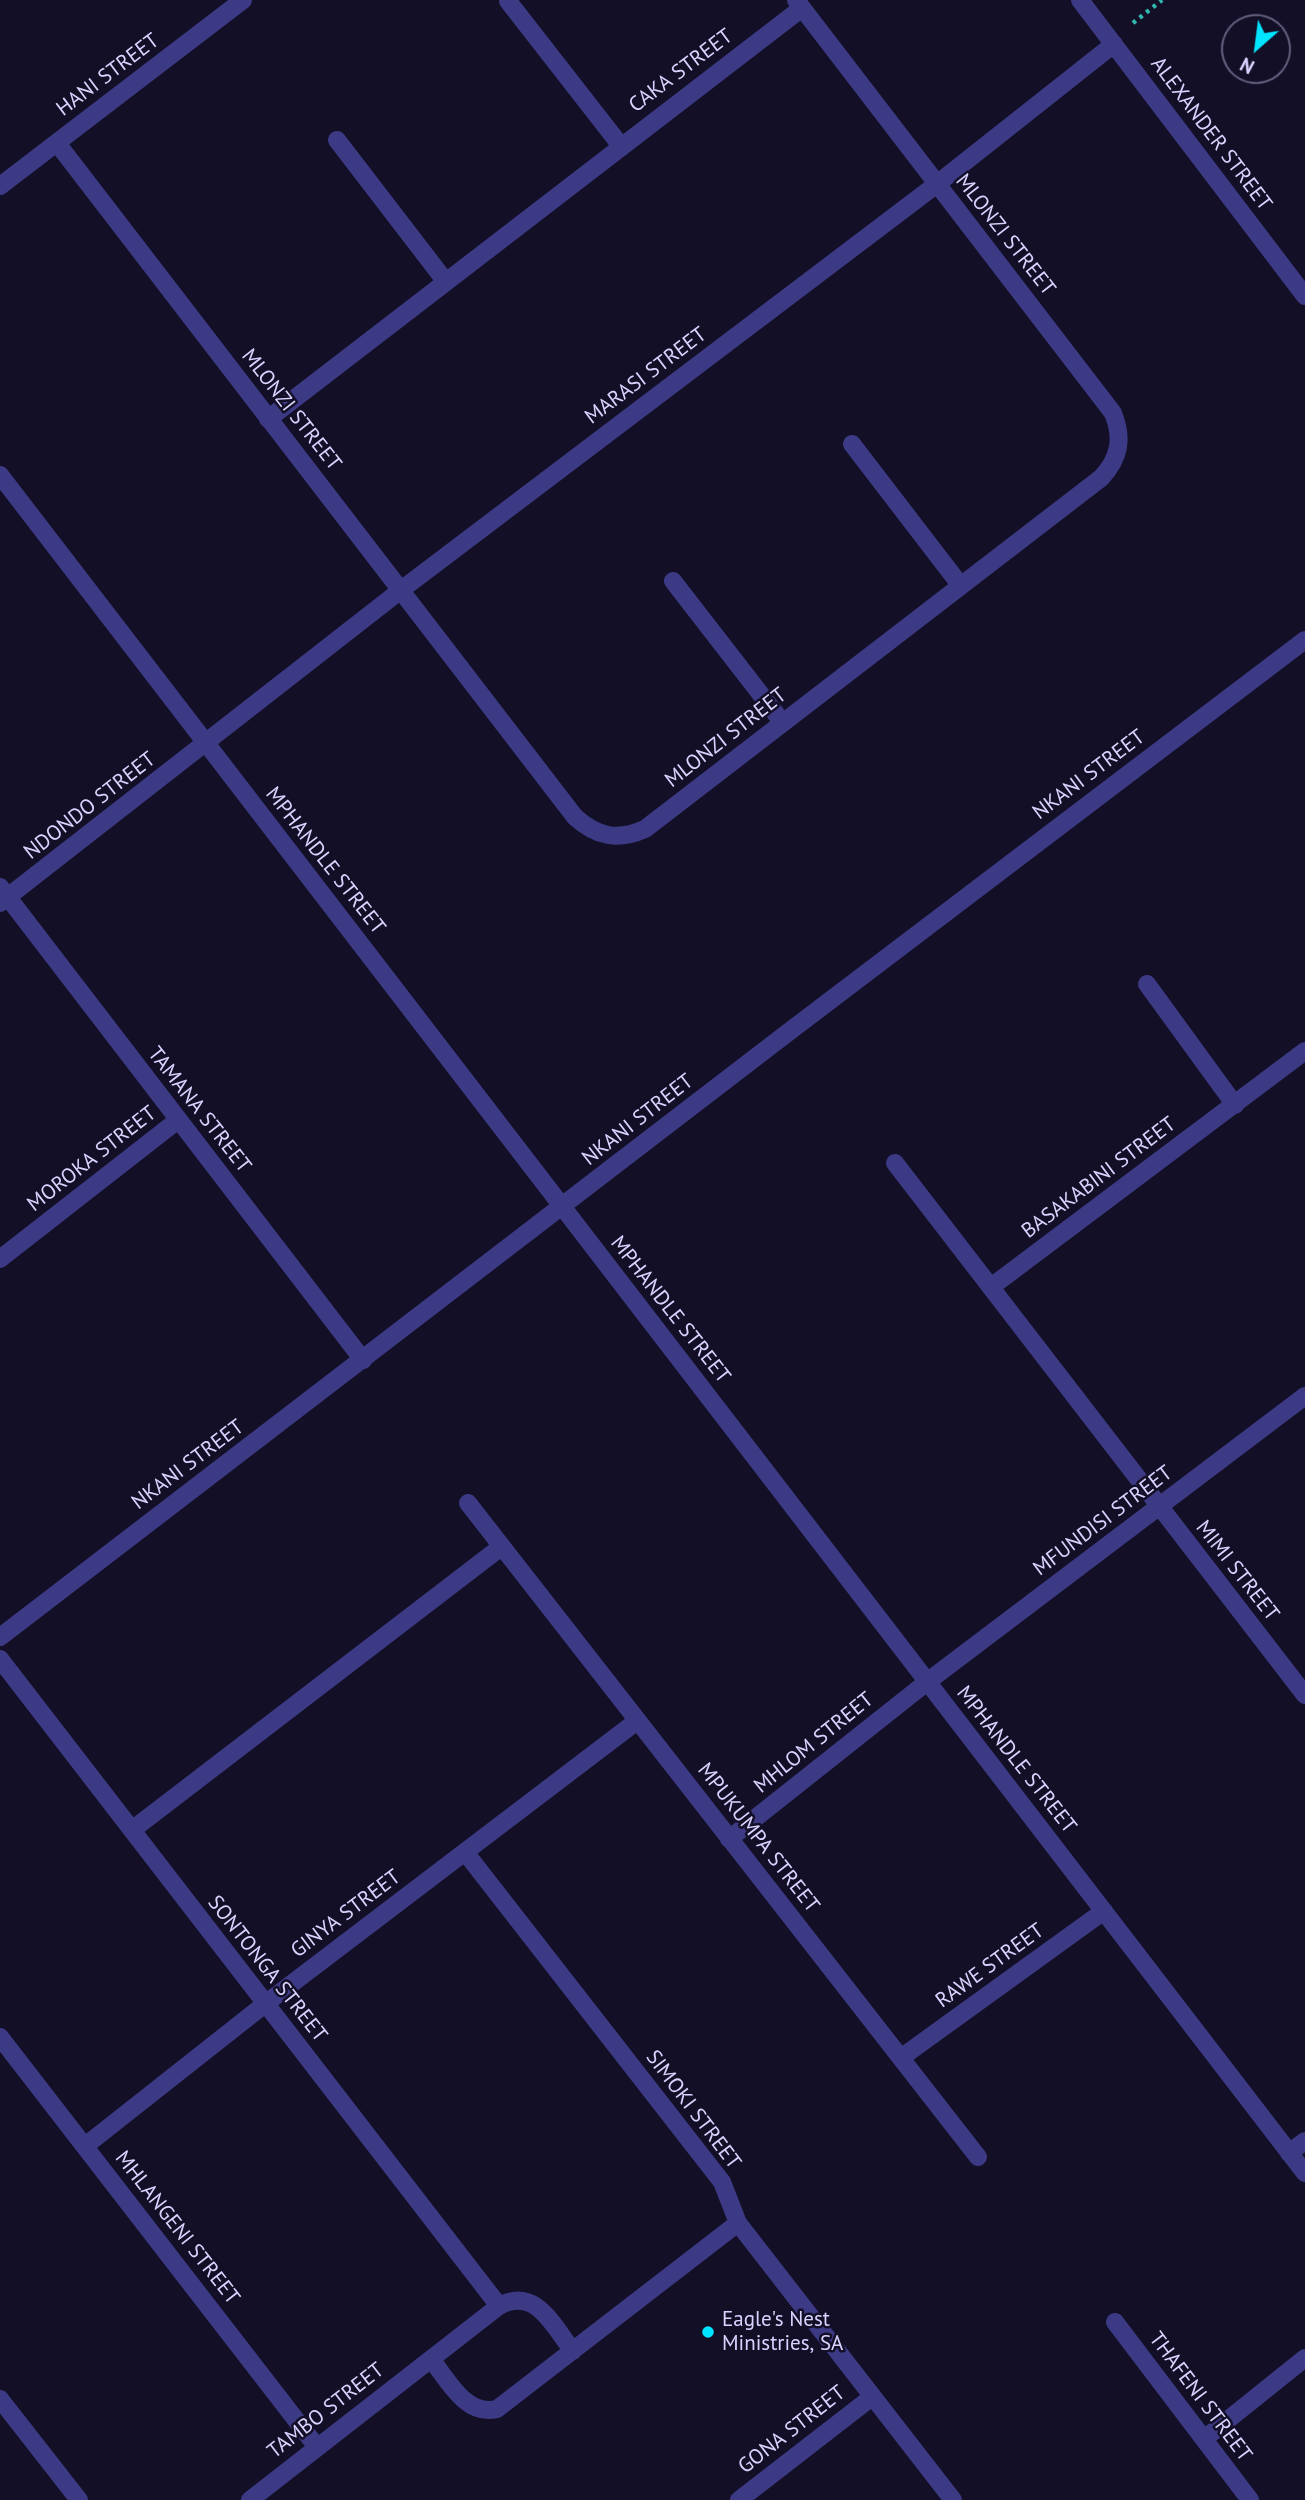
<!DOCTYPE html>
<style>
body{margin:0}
#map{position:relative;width:1305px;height:2500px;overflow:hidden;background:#130f26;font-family:"PT Sans",sans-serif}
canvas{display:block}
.north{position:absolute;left:1221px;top:14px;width:70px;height:70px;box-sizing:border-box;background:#130f26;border:2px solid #625e7d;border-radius:50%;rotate:208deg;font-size:19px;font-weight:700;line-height:28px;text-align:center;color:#d9d4ff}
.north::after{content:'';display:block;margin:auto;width:24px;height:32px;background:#00e5ff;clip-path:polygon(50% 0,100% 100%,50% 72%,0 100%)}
</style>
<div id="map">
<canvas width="1305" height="2500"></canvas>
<div class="north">N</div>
</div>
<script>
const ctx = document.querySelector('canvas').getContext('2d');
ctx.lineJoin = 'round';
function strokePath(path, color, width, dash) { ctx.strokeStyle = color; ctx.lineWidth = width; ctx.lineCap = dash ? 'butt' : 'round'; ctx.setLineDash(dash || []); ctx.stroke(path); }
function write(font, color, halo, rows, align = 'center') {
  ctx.font = font + ' "PT Sans",sans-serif'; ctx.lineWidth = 5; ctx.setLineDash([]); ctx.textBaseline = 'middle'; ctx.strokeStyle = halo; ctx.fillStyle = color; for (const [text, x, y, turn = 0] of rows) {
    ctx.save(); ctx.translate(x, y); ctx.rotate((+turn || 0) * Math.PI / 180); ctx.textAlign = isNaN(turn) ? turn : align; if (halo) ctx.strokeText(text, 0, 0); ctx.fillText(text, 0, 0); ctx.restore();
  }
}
strokePath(new Path2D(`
 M1133,23l29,-23`), '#2fb8b0', 4.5, [3.5, 5]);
strokePath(new Path2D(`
 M1080,0l225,296
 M508,1l113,145
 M337,140l109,142
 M57,143l518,674c22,20 43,24 70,12l456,-351c19,-20 22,-40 12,-65l-317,-413
 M0,186l243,-186
 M268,419l534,-411
 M852,444l109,142
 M0,475l1305,1698
 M673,581l110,142
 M0,887l363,473
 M0,903l401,-313 536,-406 177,-140
 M1147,984l88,121
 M895,1163l410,532
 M0,1259l178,-139
 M991,1287l314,-236
 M468,1503l510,654
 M0,1637l786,-603 519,-394
 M0,1659l499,647
 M132,1830l369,-283
 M729,1839l198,-157 378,-286
 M465,1852l257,330 16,41 215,277
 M0,2037l317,410
 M902,2057l202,-146
 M85,2146l180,-142 372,-283
 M1289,2153l16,-12
 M1115,2322l135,178
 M431,2359c17,21 35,58 66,50l241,-186
 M0,2399l79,101
 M1204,2439l101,-81
 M250,2500l249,-194c37,-20 54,20 74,45
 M739,2500l133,-103`), '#3d3a85', 18);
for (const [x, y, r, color] of [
 [708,2332,7,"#00e5ff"]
]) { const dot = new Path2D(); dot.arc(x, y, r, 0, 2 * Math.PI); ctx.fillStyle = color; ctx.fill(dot); strokePath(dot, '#130f26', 2.5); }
write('21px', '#d9d4ff', '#130f26', [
 ["CAKA STREET",681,71,-37],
 ["HANI STREET",108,75,-37],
 ["ALEXANDER STREET",1211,134,53],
 ["MLONZI STREET",1005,235,52],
 ["MARASI STREET",646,376,-37],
 ["MLONZI STREET",291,410,52],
 ["MLONZI STREET",726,738,-38],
 ["NKANI STREET",1089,775,-37],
 ["NDONDO STREET",90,806,-38],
 ["MPHANDLE STREET",325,861,52],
 ["TAMANA STREET",199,1110,52],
 ["NKANI STREET",638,1120,-38],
 ["MOROKA STREET",92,1159,-38],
 ["BASAKABINI STREET",1099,1178,-37],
 ["MPHANDLE STREET",670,1310,52],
 ["NKANI STREET",188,1465,-37],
 ["MFUNDISI STREET",1103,1521,-37],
 ["MIMI STREET",1237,1571,52],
 ["MHLOM STREET",814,1743,-39],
 ["MPHANDLE STREET",1016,1760,52],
 ["MPUKUMPA STREET",758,1838,52],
 ["GINYA STREET",346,1914,-37],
 ["RAWE STREET",990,1966,-36],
 ["SONTONGA STREET",267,1969,52],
 ["SIMOKI STREET",693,2110,53],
 ["MHLANGENI STREET",177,2228,52],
 ["THAFENI STREET",1200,2397,53],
 ["TAMBO STREET",326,2411,-38],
 ["GONA STREET",792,2430,-38]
]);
write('21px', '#d9d4ff', '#130f26', [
 ["Eagle's Nest",722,2320],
 ["Ministries, SA",722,2344]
], 'left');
</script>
